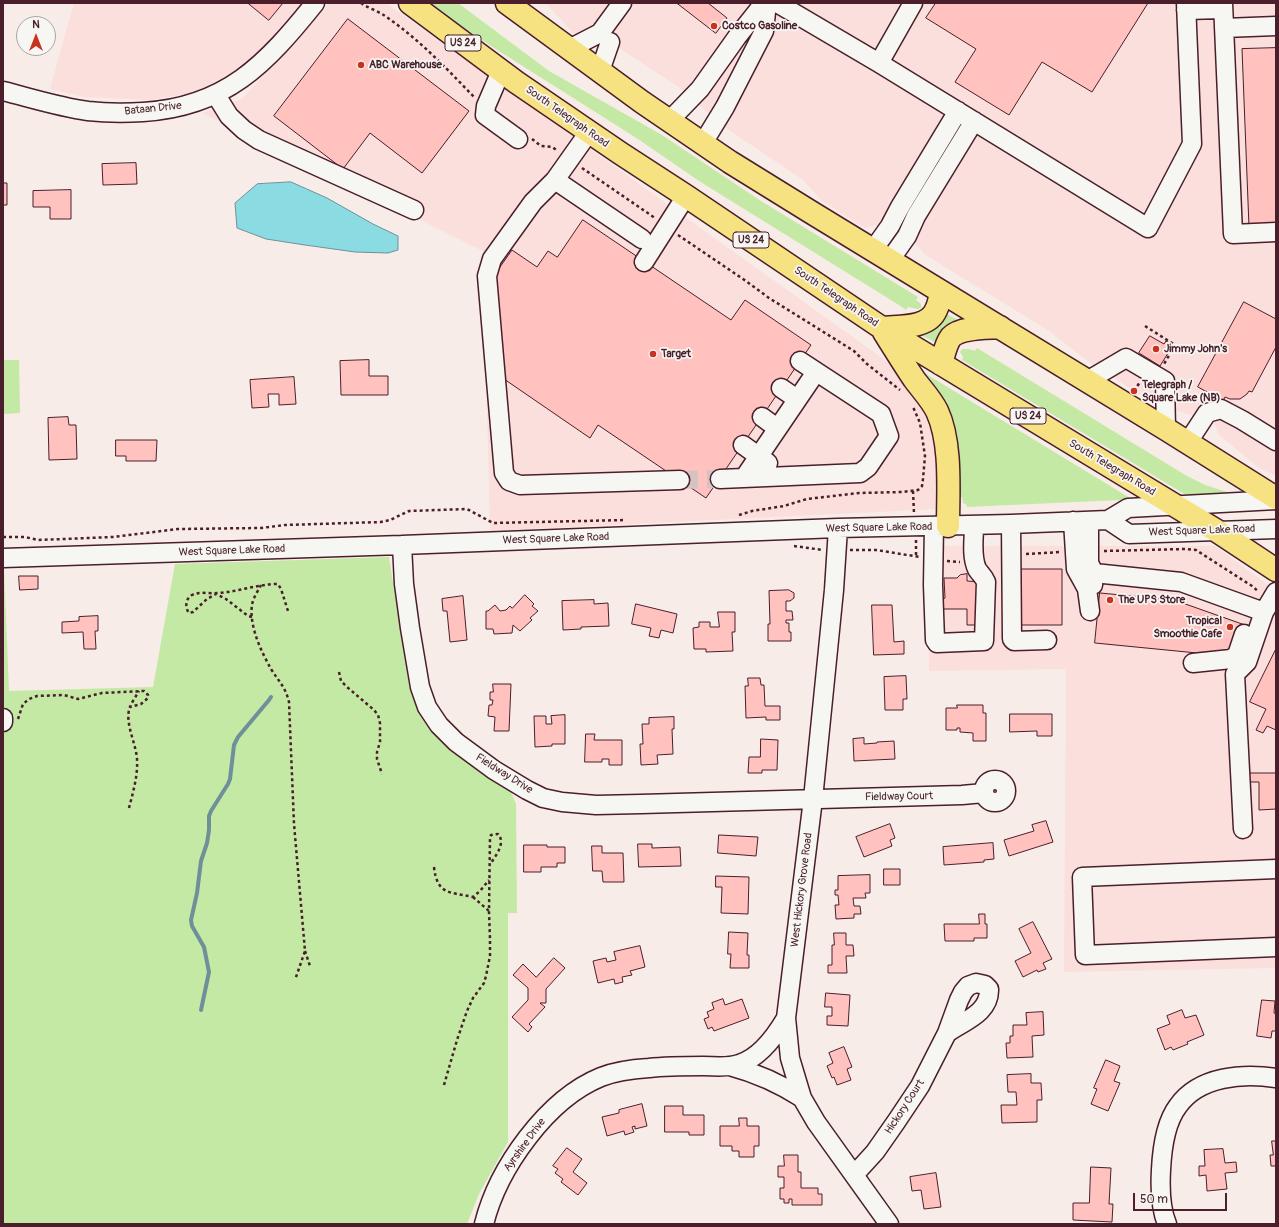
<!DOCTYPE html>
<style>
body{margin:0}
#map{position:relative;width:1279px;height:1227px;overflow:hidden;background:#f8ece8;font-family:Pangolin,sans-serif}
canvas{display:block}
.frame{position:absolute;inset:0;border:4px solid #4a1f2b;pointer-events:none}
.north{position:absolute;left:16px;top:16px;width:40px;height:40px;box-sizing:border-box;background:#f6f6f2;border:1px solid #b1a0a2;border-radius:50%;rotate:0deg;font-size:11px;font-weight:700;line-height:16px;text-align:center;color:#4a1f2b}
.north::after{content:'';display:block;margin:auto;width:14px;height:18px;background:#c8321e;clip-path:polygon(50% 0,100% 100%,50% 72%,0 100%)}
.scale{position:absolute;left:1133px;top:1193px;width:94px;height:18px;box-sizing:border-box;border:2px solid #4a1f2b;border-top:0;padding-left:5px;font-size:12px;line-height:14px;white-space:nowrap;color:#4a1f2b;-webkit-text-stroke:3px #f6f6f2;paint-order:stroke}
</style>
<div id="map">
<canvas width="1279" height="1227"></canvas>
<div class="frame"></div>
<div class="north">N</div>
<div class="scale">50 m</div>
</div>
<script>
const ctx = document.querySelector('canvas').getContext('2d');
ctx.lineJoin = 'round';
function paint(path, color) { ctx.fillStyle = color; ctx.fill(path, 'evenodd'); }
function strokePath(path, color, width, dash) { ctx.strokeStyle = color; ctx.lineWidth = width; ctx.lineCap = dash ? 'butt' : 'round'; ctx.setLineDash(dash || []); ctx.stroke(path); }
function write(font, color, halo, rows, align = 'center') {
  ctx.font = font + ' Pangolin,sans-serif'; ctx.lineWidth = 3.5; ctx.setLineDash([]); ctx.textBaseline = 'middle'; ctx.strokeStyle = halo; ctx.fillStyle = color; for (const [text, x, y, turn = 0] of rows) {
    ctx.save(); ctx.translate(x, y); ctx.rotate((+turn || 0) * Math.PI / 180); ctx.textAlign = isNaN(turn) ? turn : align; if (halo) ctx.strokeText(text, 0, 0); ctx.fillText(text, 0, 0); ctx.restore();
  }
}
paint(new Path2D(`
 M74,3h229l-35,43 -33,28 -38,18 -47,8 -66,-3 -34,-8z
 M329,3h57l502,359 33,35 16,39 1,73 -448,22 -7,-280 -281,-138 40,-14z
 M546,3h730v473l-17,-8 -41,-34 -3,-10 -33,-12 -25,-7 -64,-40 -44,-34 -125,-77 -5,-7 -37,-23 -17,4 -43,-27 -19,-21 -77,-52 -49,-42 -58,-38 -44,-13z
 M927,546h288l61,45v377l-212,4 2,-303 -137,2z`), '#fadfdc');
paint(new Path2D(`
 M429,3h29l91,68 113,64 99,66 157,96 -2,3 5,4v4l-3,1 -10,-2 -2,3 -7,-5 -200,-124 -61,-42 -147,-93 -49,-33z
 M945,313l11,6 1,2c-11,5 -18,10 -22,21l-12,-6 13,-8 4,-4z
 M977,348l210,128 18,9 22,7v2l-41,1 -224,-135 1,-3 -3,-5 2,-3h7l6,2z
 M3,360h16l1,53 -17,1z
 M914,367l12,7 204,124 -1,1 -9,1 -153,7 -1,-3 -3,-1 -1,-6h-3c-1,-27 2,-60 -10,-84z
 M389,557l20,128 8,22 8,13 84,67 7,17 1,109h-9v229l-29,52 -12,30h-464v-655h1l5,122 144,-4 22,-123z`), '#c4e9a4');
const water = new Path2D(`
 M291,182l36,16 46,26 25,12v14l-10,3 -33,-1 -50,-7 -39,-6 -29,-11 -2,-25 22,-19z`);
paint(water, '#8adbe2');
strokePath(water, '#709099', 1);
strokePath(new Path2D(`
 M201,1010l8,-38 -5,-25 -12,-21 -1,-6 6,-27 4,-32 6,-18 2,-13v-14l2,-5 17,-27 2,-5 4,-34 4,-8 31,-37 2,-3`), '#709099', 4);
const building = new Path2D(`
 M248,3h35l-14,17z
 M677,3h31l19,15 -11,15z
 M936,3h212l-56,89 -50,-30 -33,53 -54,-33 21,-33 -50,-31z
 M348,19l121,92 -47,62 -52,-40 -27,36 -69,-53z
 M1276,48v178l-27,1 -7,-178z
 M136,163l1,21 -34,1 -1,-21z
 M3,183h4v22h-4z
 M71,190v29h-21v-12h-17v-16z
 M583,220l148,100 14,-20 66,45 -105,153 -108,-73 -8,13 -86,-59 -9,-105 17,-24 25,17 11,-16 9,6z
 M1244,302l32,17v28l-24,45 -3,-1 -2,3 -7,5h-10l-5,-2 -2,4 -25,-14z
 M1150,336l14,8 2,-3 7,4 -13,21 -21,-13z
 M369,360v16h19v19h-47l-1,-34z
 M294,377l2,27 -17,1v-11h-11l1,13 -17,1 -2,-28z
 M68,417l1,8h7l1,34 -28,1 -1,-42z
 M116,440h41l-1,21h-30v-5h-10z
 M1017,569h45v56h-45z
 M967,574v7l14,1v43h-14v-16h-25v-9l3,-2 -1,-20h13l3,-3z
 M19,576h19v13l-18,1z
 M789,590l5,3v5l-4,3h-4v10h6l1,9h-7v3h3v9h2v9h-23v-17h2l-1,-33z
 M1100,593l74,7 71,25 -9,25 -39,3 -102,-10z
 M525,595l9,9 -2,2 6,5 -8,7 2,2 -12,11 -7,-6 -1,8 -18,1 -1,-5h-7v-18h2l7,-6 5,6 6,-1 4,-4 2,2z
 M463,596l4,44 -17,2 -3,-31h-4l-1,-12z
 M594,600v4l14,-1 1,23 -28,1v2l-18,1 -1,-29z
 M636,604l41,10 -4,19 -12,-3 -2,8 -10,-2 2,-8 -19,-4z
 M872,605h20l2,37 10,-1v13l-30,1z
 M718,612h17v20h-3l1,19 -27,1v-3h-12l-1,-21 6,-1v-5h11v5h9z
 M98,616v15h-3l1,18h-12l-1,-17 -21,1v-11l17,-1v-4z
 M1276,649v81l-9,-4 -4,7 -7,-3 10,-21 -16,-7z
 M906,676l1,23h-4v11h-18l-1,-33z
 M748,678h12l1,7h3l1,21h15v14h-14v-3l-20,1 -1,-32h3z
 M493,684h18l-2,47h-15l1,-14 -7,-1 1,-11h3l1,-5h-3v-8h3z
 M957,705h26v8h3v28h-13v-8l-13,-1v-4h-3v2h-11v-22h11z
 M1010,714h42v22h-15v-5l-27,1z
 M565,715v29h-13v2l-17,1 -1,-31h12v8h6l-1,-8z
 M674,717v12h-2l1,25 -16,1 1,9 -17,1 -1,-21h3l-1,-20h7v-6z
 M586,734h9l-1,6h28v25h-13v-6h-7v3h-17z
 M864,738v6l13,-1v-1l17,-1 1,18 -41,2 -1,-22z
 M761,739l17,1 -1,30h-15v3h-14l1,-16h11z
 M1248,773h28v36l-17,1v-28h-11z
 M1046,821l7,21 -44,14 -5,-16 30,-9 -2,-6z
 M890,824l5,14 -5,2 2,6 -28,11 -8,-20z
 M719,835l39,2 -2,19 -38,-3z
 M993,843l1,16 -10,1v2l-40,3 -1,-18z
 M638,844h14v4l28,-1 1,19 -42,1z
 M524,845h23v2h18v16h-8v4h-16v5h-17z
 M592,846h10v7h21l1,29h-21l-1,-11h-9z
 M884,869h16v16h-16z
 M870,875v18h-5l1,5h-13l1,8h6l1,8h-7v4l-18,1 -1,-14h4l-1,-10h-3v-5h3v-14z
 M716,876l33,1 -1,37 -27,-1 1,-26h-6z
 M979,914h6v10h2v14h-13v3h-29l-1,-17h35z
 M1033,922l19,37 -9,4 3,6 -8,3 -1,-2 -14,7 -8,-16 16,-8 -12,-24z
 M729,932l19,1 -1,22h2v13h-19l1,-14h-3z
 M834,933h12v12h7l1,11h-8l1,17h-19v-8h4v-20h2z
 M640,946l5,21 -15,4 2,4 -10,2 1,5 -8,2 -1,-5 -16,4 -5,-22 13,-3 1,4 9,-2 -2,-8z
 M554,958l11,10 -19,21v14h-6l5,4 -16,17 3,3 -4,5 -16,-15 16,-17v-12l-15,-13 10,-11 13,13z
 M826,993l24,2 -2,31 -21,-1v-9h5v-9h-7z
 M723,999l2,6 17,-6 7,19 -35,13 -2,-4 -4,2 -4,-10 5,-2 -2,-5 7,-3 -2,-6z
 M1262,1000l13,1 -1,12 2,1v17h-4l-1,7 -14,-2z
 M1182,1010l3,8 11,-3 8,20 -17,7 1,2 -15,6 -2,-3 -6,3 -8,-21 13,-5 -3,-8z
 M1043,1012l1,23 -12,1 1,21 -26,1 -1,-15h4v-7h3v-11h14l-1,-12z
 M844,1047l8,20 -5,2 4,11 -14,5 -3,-8 -2,1 -5,-12 6,-3 -4,-10z
 M1106,1060l14,6 -6,15 6,2 -12,28 -17,-7 6,-15 -3,-1z
 M1031,1074v9h10l1,17h-5v22l-35,1 -1,-18h16l-1,-13h-8l-1,-17z
 M642,1104l5,22 -12,3v-3l-3,1 2,5 -9,3 -1,-4 -17,5 -5,-19 17,-4v-3z
 M665,1106h18v9h21v20h-15v-3h-24z
 M739,1118h8v8h12v20h-5v11h-15v-6h-7v-5h-12v-20h19z
 M1272,1141h4v25h-5l-1,-11h3z
 M567,1148l15,11 -9,13 14,11 -9,12 -17,-13 2,-3 -8,-6 3,-4 -5,-3z
 M1223,1149l2,14 11,-1 1,10 -12,1 2,16 -20,2 -1,-16 -7,1v-10h6l-1,-16z
 M784,1155h14v17h3v16h17v6h4v11h-30v-6h-3v4h-5v-4h-4v-11h4v-11h-6v-11h6z
 M1091,1167l20,1 -2,36h4l-1,18 -39,-2v-17h16z
 M936,1173l5,34 -17,2 -3,-19 -9,1 -2,-14z`);
paint(building, '#ffc2bf');
strokePath(building, '#4a1f2b', 1);
strokePath(new Path2D(`
 M680,480l40,-1`), '#d5c3c2', 18, [18, 9]);
const minor = new Path2D(`
 M777,3l102,60 269,165 44,-84 -6,-141
 M1223,3l10,231 43,-2
 M1186,10l37,-1
 M1224,28l52,-2
 M569,49l31,-16 22,-30
 M879,63l34,-60
 M501,71l-15,35 -1,9 33,24
 M600,71l10,-29
 M3,91c28,7 56,16 85,20 18,2 37,2 55,1 83,-5 123,-48 172,-109
 M216,95l13,21 15,14 15,10 155,70
 M670,120l30,-31 37,-52 27,-34
 M589,132l-34,48 -22,22 -41,57 -5,17 17,197 5,8 11,4 160,-5
 M703,143l22,-36 39,-76 3,-28
 M555,180l87,59
 M873,250l17,-24 10,-19 58,-96
 M890,260l17,-24 9,-20 58,-95
 M644,262l42,-66
 M1087,381l39,-23 39,23 1,48
 M781,388l16,11
 M762,417l15,11
 M1188,442l19,-29 14,-4 21,11 34,21
 M743,445l25,18
 M744,478l72,-106
 M720,479l140,-6 8,-6 21,-31 -8,-22 -81,-53
 M1108,520l21,14 147,-5
 M1073,521l3,48 11,20 3,22
 M1089,521v42l5,10 -1,12
 M1011,524l1,115 2,2 33,-1
 M934,526l-1,59 2,55 2,3 47,-2 2,-59c-3,-7 -6,-8 -9,-13 -6,-13 -3,-30 -3,-43
 M838,528l-4,62 -21,209 -27,219 4,40 12,40 14,24 73,102
 M402,545l2,39 6,44 10,59 7,20 12,18 17,17 38,28 33,20 16,8 19,4 34,3 45,-1 321,-9 22,-2
 M3,558l399,-13 436,-17 173,-4 97,-4 20,-12 148,-8
 M1094,573l87,9 83,30 -17,50 -12,12 8,155
 M1264,612l12,-20
 M1193,663l38,-4 6,-4 7,-21
 M3,718v4
 M984 791a11 11 0 1 1 22 0a11 11 0 1 1-22 0Z
 M1276,869l-194,8 3,78 191,-8
 M730,1066c26,7 49,17 72,32
 M854,1175l21,-23 21,-30 24,-36 27,-53 12,-33 4,-8 5,-6 8,-3 9,2 4,4c1,24 -25,32 -42,44
 M484,1224c14,-56 63,-125 117,-147 15,-6 32,-8 48,-9 18,-2 36,-2 54,-2 12,0 25,2 36,-2 20,-6 37,-29 47,-46
 M1167,1224c-7,-17 -7,-37 -6,-54 1,-21 4,-47 17,-64 21,-30 65,-33 98,-28`);
const highway = new Path2D(`
 M410,3l106,79 104,71 66,43 196,132 335,203 59,39
 M507,3l135,99 88,60 84,52 352,215 110,69
 M882,328c17,-2 46,1 54,-18 3,-6 4,-12 5,-18
 M884,332c10,16 20,32 30,47 8,11 17,20 23,32 15,32 11,81 11,115
 M941,364c3,-9 4,-19 10,-27 10,-10 35,-9 49,-10`);
strokePath(minor, '#4a1f2b', 21);
strokePath(highway, '#4a1f2b', 25);
strokePath(new Path2D(`
 M361,3c7,5 17,8 24,13 34,23 62,53 90,82
 M532,139l9,7 11,1 6,4
 M582,168l73,50
 M678,235l68,46 23,17 85,53 13,13 33,26
 M1145,326l30,19 -11,19
 M1134,391l6,-9
 M913,491l1,22
 M739,515l13,-4 32,-5 23,-7 52,-6 43,-1 16,-2 4,-4 1,-7 2,-23 -5,-33 -7,-16
 M3,537h22l13,3 75,-3 65,-8 83,-1 24,-3 96,-3 9,-2 19,-9 58,-2 26,14 133,-3
 M916,540v16
 M794,546l29,4
 M850,550h26l44,7
 M1104,551l81,-2 11,1 56,36 7,6
 M1026,554l35,-2
 M947,561l13,1
 M261,585c-3,6 -8,13 -9,20 -3,21 9,46 19,64 8,13 14,17 18,33l5,122 11,127 -10,29
 M252,617l-4,-1 -22,-17 -10,-5 -9,5 -14,13 -4,1c-4,-5 -4,-14 3,-18 8,-4 17,-1 25,-2 21,-1 40,-9 61,-9l3,5 7,22
 M339,672l2,9 6,6 27,23 4,5 2,8v19l-3,10v7l5,15
 M18,719l5,-15 6,-5 8,-3 27,-1 14,4 24,-6 42,-2 4,4v3l-7,6 -11,3
 M129,808c4,-16 9,-32 8,-49 -1,-16 -13,-37 -7,-52 2,-5 6,-11 9,-16
 M434,867c3,28 16,25 39,30l7,-6 9,-11
 M473,897l16,14
 M305,951l5,15
 M444,1085l13,-45 10,-29 6,-13 11,-15 2,-7 4,-20v-17l-1,-27 1,-74 1,-3 7,-1c8,9 -2,21 -7,29`), '#4a1f2b', 2.5, [3, 3]);
strokePath(minor, '#f6f6f2', 18);
strokePath(highway, '#f7e281', 22);
for (const [x, y, r, color] of [
 [714,26,4,"#c8321e"],
 [361,65,4,"#c8321e"],
 [1156,349,4,"#c8321e"],
 [653,354,4,"#c8321e"],
 [1134,391,4,"#c8321e"],
 [1110,600,4,"#c8321e"],
 [1230,627,4,"#c8321e"]
]) { const dot = new Path2D(); dot.arc(x, y, r, 0, 2 * Math.PI); ctx.fillStyle = color; ctx.fill(dot); strokePath(dot, '#f6f6f2', 1.5); }
for (const [x, y, w] of [
 [463,43,36],
 [751,240,36],
 [1028,416,36]
]) { const box = new Path2D(); box.roundRect(x - w / 2, y - 8, w, 16, 3); ctx.fillStyle = '#f6f6f2'; ctx.fill(box); strokePath(box, '#4a1f2b', 1); }
write('bold 10px', '#4a1f2b', null, [
 ["US 24",463,43],
 ["US 24",751,240],
 ["US 24",1028,416]
]);
write('bold 11px', '#4a1f2b', '#f6f6f2', [
 ["Costco Gasoline",722,26],
 ["ABC Warehouse",369,65],
 ["Jimmy John's",1164,349],
 ["Target",661,354],
 ["Telegraph /",1142,385],
 ["Square Lake (NB)",1142,398],
 ["The UPS Store",1118,600],
 ["Tropical",1222,621,"right"],
 ["Smoothie Cafe",1222,634,"right"]
], 'left');
write('11px', '#4a1f2b', '#f6f6f2', [
 ["Bataan Drive",153,109,-6],
 ["South Telegraph Road",567,117,35],
 ["South Telegraph Road",836,297,34],
 ["South Telegraph Road",1112,468,31],
 ["West Square Lake Road",879,528,-1],
 ["West Square Lake Road",1202,531,-2],
 ["West Square Lake Road",556,539,-2],
 ["West Square Lake Road",232,551,-2],
 ["Fieldway Drive",504,774,32],
 ["Fieldway Court",899,797,-1],
 ["West Hickory Grove Road",802,890,-83],
 ["Hickory Court",905,1107,-57],
 ["Ayrshire Drive",525,1145,-54]
]);
</script>
